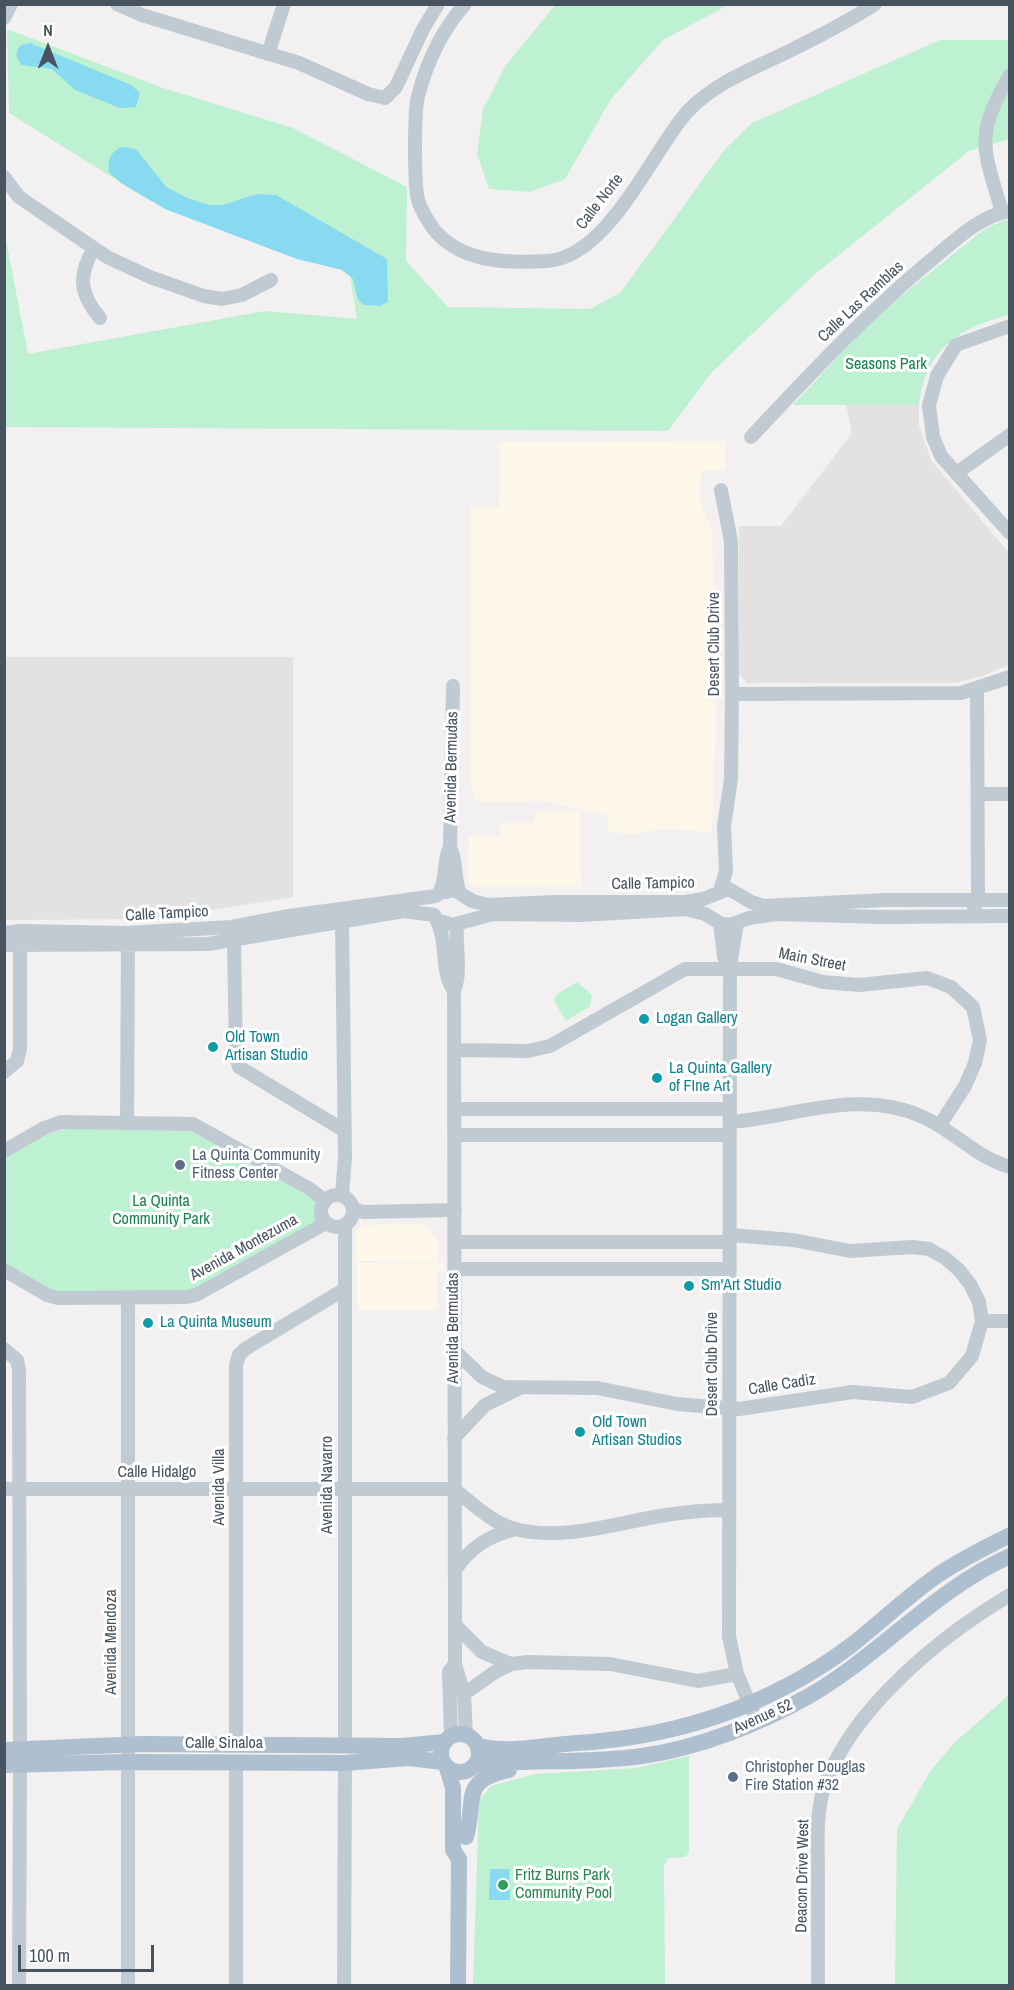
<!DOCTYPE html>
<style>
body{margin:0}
#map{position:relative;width:1014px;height:1990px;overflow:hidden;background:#f2f0f0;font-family:"Archivo Narrow",sans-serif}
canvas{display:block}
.frame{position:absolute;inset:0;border:6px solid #47535e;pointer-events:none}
.north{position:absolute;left:18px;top:18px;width:60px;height:60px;-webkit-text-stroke:4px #fff;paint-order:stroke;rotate:0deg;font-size:16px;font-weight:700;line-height:24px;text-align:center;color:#47535e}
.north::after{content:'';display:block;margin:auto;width:21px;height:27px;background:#47535e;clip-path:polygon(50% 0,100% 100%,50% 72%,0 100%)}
.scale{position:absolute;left:18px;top:1945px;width:136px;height:27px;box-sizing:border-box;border:3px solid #47535e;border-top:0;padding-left:8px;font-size:18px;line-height:21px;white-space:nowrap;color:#47535e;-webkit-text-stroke:4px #fff;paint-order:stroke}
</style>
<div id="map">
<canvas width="1014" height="1990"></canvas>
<div class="frame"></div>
<div class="north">N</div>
<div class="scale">100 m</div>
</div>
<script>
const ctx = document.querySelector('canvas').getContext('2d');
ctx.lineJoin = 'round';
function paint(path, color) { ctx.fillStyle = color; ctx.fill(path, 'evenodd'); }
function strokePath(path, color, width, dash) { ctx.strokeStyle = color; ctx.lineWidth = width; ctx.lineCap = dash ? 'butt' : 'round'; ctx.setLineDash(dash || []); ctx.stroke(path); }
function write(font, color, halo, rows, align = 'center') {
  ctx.font = font + ' "Archivo Narrow",sans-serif'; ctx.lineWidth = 6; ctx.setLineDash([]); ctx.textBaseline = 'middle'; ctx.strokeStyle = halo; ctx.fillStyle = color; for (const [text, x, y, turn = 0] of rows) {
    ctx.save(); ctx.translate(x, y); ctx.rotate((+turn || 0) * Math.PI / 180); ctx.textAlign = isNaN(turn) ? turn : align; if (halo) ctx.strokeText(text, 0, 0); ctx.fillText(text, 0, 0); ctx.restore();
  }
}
paint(new Path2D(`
 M725,441v29l-24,1 -1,29 12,31 5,163 -5,138 -48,-3 -31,5 -25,-2v-16l-64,-15 -67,1 -7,-18v-276h29l1,-66z
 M580,811l1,76h-108l-5,-4 1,-47 31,1 1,-14h33l1,-11z
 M425,1224l14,20 -1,18 -82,-1v-29l7,-7z
 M357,1263h88v7l-8,1v39h-80z`), '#fdf7e9');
paint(new Path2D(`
 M846,405h73v21l12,34 78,93v112l-29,12 -26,6h-207l-8,-9v-148h42l71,-93z
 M4,657h289v240l-138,22 -150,1z`), '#e3e1e2');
paint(new Path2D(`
 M556,4l172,1 -65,35 -52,59 -46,80 -35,13 -41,-3 -12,-35 6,-45 23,-44z
 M7,29l153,58 133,41 114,59 -1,74 42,46 142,2 31,-17 104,-143 27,-26 188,-83h69v99l-40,12 -154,123 -104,99 -43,58 -663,-4 -1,-197 24,124 237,-43 92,8 -8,-49 -76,-20 -129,-53 -135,-84z
 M1009,219v96c-50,13 -84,34 -90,90h-126l83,-89 101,-81 13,-9z
 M577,982l15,13 -2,11 -24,15 -12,-20 3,-7z
 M70,1128l123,3 111,63 12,4 -2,9 3,14 -126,71 -124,2 -20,-6 -42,-24v-106l41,-24z
 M1009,1695v290h-114l2,-156 34,-59 24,-28z
 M689,1756v97l-4,4 -17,1 -4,8 1,119 -192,1 6,-185 12,-15 44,-12 101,-6z`), '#bdf1d1');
paint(new Path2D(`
 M30,43l101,42 9,8 -4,14 -16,1 -45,-18 -23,-21 -30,-4c-7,-7 -7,-13 -1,-20z
 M123,147l13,2 30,38 21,11 22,7h14l34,-11 19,1 111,64 1,43 -8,4 -16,-1 -6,-5 -5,-21 -11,-9 -45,-11 -132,-50 -44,-26 -12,-11c-2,-12 2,-22 14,-25z
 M490,1869h19l1,31h-21z`), '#88daf0');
strokePath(new Path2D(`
 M117,4l25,11 157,48 69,31 17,4 11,-11 27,-58 15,-25
 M465,4c-24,27 -38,58 -47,92 -4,16 -4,88 0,104 3,10 14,29 21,35 28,28 70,28 107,26 61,-2 104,-106 141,-149 25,-27 60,-41 92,-56 33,-16 65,-32 96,-52
 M4,18l7,-14
 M268,54l16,-50
 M4,177l15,20 88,60 43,20 54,19 18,3 20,-4 29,-15
 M1002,212c-19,-65 -28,-75 8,-137
 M94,248c-16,27 -15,45 6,70
 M1010,326l-54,19 -19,31 -8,29 4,32 8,19 69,77
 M751,437c59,-63 118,-126 185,-181 20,-17 46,-41 74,-45
 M958,472l52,-37
 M732,694l229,-1 49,-16
 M979,794h31
 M450,847c7,14 4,30 9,44
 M720,891l6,-20 -2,-45 7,-47 1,-85 -1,-153 -10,-51
 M439,893l16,-3 17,11 17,4 65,-3h131l18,-3 26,-10 22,13 13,4 121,-6h125
 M438,894c10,-14 4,-31 12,-47l3,-161
 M974,907l4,-6v-13l-1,-199
 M435,917c14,23 4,52 19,74
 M437,920l15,5 41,-11 88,1 105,-6 19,5 15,9 9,2 20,-7 28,-4 105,3 128,-1
 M720,923l4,34 6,10
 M737,923l-7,44 -1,669 8,38 20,47
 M457,924c-2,21 5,48 -3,67l1,634v39l9,30 2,41
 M4,933l17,-2 107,2 103,-6 58,-11 147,-20
 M234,941l2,114 3,12 106,64
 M4,945l204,-1 196,-33 30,4
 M456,1050l72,1 22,-5 135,-77h91l47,13 36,3 68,-7 24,9 22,20 7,33 -5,23 -10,23 -25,39
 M4,1072l13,-11 3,-12v-104
 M455,1109h275
 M127,1122l1,-184
 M730,1122c64,-5 130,-34 193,-5 31,14 54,41 87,50
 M455,1135h275
 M4,1151l40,-23 17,-6 132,2 117,65 14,11
 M321 1211a16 16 0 1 1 32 0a16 16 0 1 1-32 0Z
 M342,1195l3,-38 -3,-236
 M353,1209l11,3 91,-2
 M345,1225v519
 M455,1242h275
 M455,1269h275
 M4,1270l43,25 11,3 129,-1 9,-2 130,-72
 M982,1321h28
 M4,1349l13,11 2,10 1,378
 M455,1351l27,26 21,10 94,1 80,16 62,5 114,-17 59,5 37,-14 23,-27 10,-35 -3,-19 -9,-18 -11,-14 -14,-12 -16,-9 -17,-2 -62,4 -57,-11 -63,-5
 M454,1438l31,-33 33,-16
 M4,1489h450c19,15 38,34 61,40 48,12 98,-5 145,-13 23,-4 45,-6 68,-6
 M455,1570c16,-23 33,-34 61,-41
 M455,1625l27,27 29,12
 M464,1694l31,-22 16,-8 17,-2 82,2 88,17 39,-7
 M451,1736l-2,-64 6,-8
 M236,1744v-379l3,-10 6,-6 100,-60
 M19,1986l1,-220
 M128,1986v-687
 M236,1986v-223
 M344,1986l1,-223
 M818,1986c0,-37 0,-74 0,-110 0,-30 -3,-63 7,-91 27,-77 117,-150 185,-190`), '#c0cad2', 14);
strokePath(new Path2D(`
 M441 1753a19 19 0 1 1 38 0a19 19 0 1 1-38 0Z
 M478,1746c33,8 65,-1 99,-3 99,-6 192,-37 272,-96 30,-23 57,-50 89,-72 22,-15 47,-27 72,-40
 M4,1750l139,-6 260,2 41,-4
 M4,1765l124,-3 217,1 63,-5 35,4
 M475,1765c55,-6 112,-1 167,-9 57,-8 117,-32 167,-60 71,-41 125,-106 201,-140
 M447,1768l6,20v62l6,9 -1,127
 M466,1837c11,-38 -7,-56 43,-67`), '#aebfd0', 16);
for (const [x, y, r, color] of [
 [644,1019,6,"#0f9aa8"],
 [213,1047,6,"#0f9aa8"],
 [657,1078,6,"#0f9aa8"],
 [180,1165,6,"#5c6f8a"],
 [689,1286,6,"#0f9aa8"],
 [148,1323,6,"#0f9aa8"],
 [580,1432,6,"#0f9aa8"],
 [733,1777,6,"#5c6f8a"],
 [503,1885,6,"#2e9e5b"]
]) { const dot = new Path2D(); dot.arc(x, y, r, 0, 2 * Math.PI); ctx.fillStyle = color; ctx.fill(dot); strokePath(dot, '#fff', 2); }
write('16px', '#47535e', '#fff', [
 ["Calle Norte",600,202,-52],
 ["Calle Las Ramblas",861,302,-43],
 ["Desert Club Drive",715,644,-90],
 ["Avenida Bermudas",452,767,-89],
 ["Calle Tampico",653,884,-1],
 ["Calle Tampico",167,914,-3],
 ["Main Street",812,960,11],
 ["Avenida Montezuma",244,1248,-29],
 ["Avenida Bermudas",454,1328,-90],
 ["Desert Club Drive",713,1364,-90],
 ["Calle Cadiz",782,1385,-9],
 ["Calle Hidalgo",157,1473],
 ["Avenida Navarro",328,1485,-90],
 ["Avenida Villa",220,1487,-90],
 ["Avenida Mendoza",112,1642,-90],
 ["Avenue 52",763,1717,-24],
 ["Calle Sinaloa",224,1744],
 ["Deacon Drive West",803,1876,-89]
]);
write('16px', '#13844c', '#fff', [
 ["Seasons Park",886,365],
 ["La Quinta",161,1202],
 ["Community Park",161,1220]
]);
write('16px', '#0d838f', '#fff', [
 ["Logan Gallery",656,1019],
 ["Old Town",225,1038],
 ["Artisan Studio",225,1056],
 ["La Quinta Gallery",669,1069],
 ["of FIne Art",669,1087],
 ["Sm'Art Studio",701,1286],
 ["La Quinta Museum",160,1323],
 ["Old Town",592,1423],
 ["Artisan Studios",592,1441]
], 'left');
write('16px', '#4e5e75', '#fff', [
 ["La Quinta Community",192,1156],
 ["Fitness Center",192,1174],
 ["Christopher Douglas",745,1768],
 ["Fire Station #32",745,1786]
], 'left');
write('16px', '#27864d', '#fff', [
 ["Fritz Burns Park",515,1876],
 ["Community Pool",515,1894]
], 'left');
</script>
